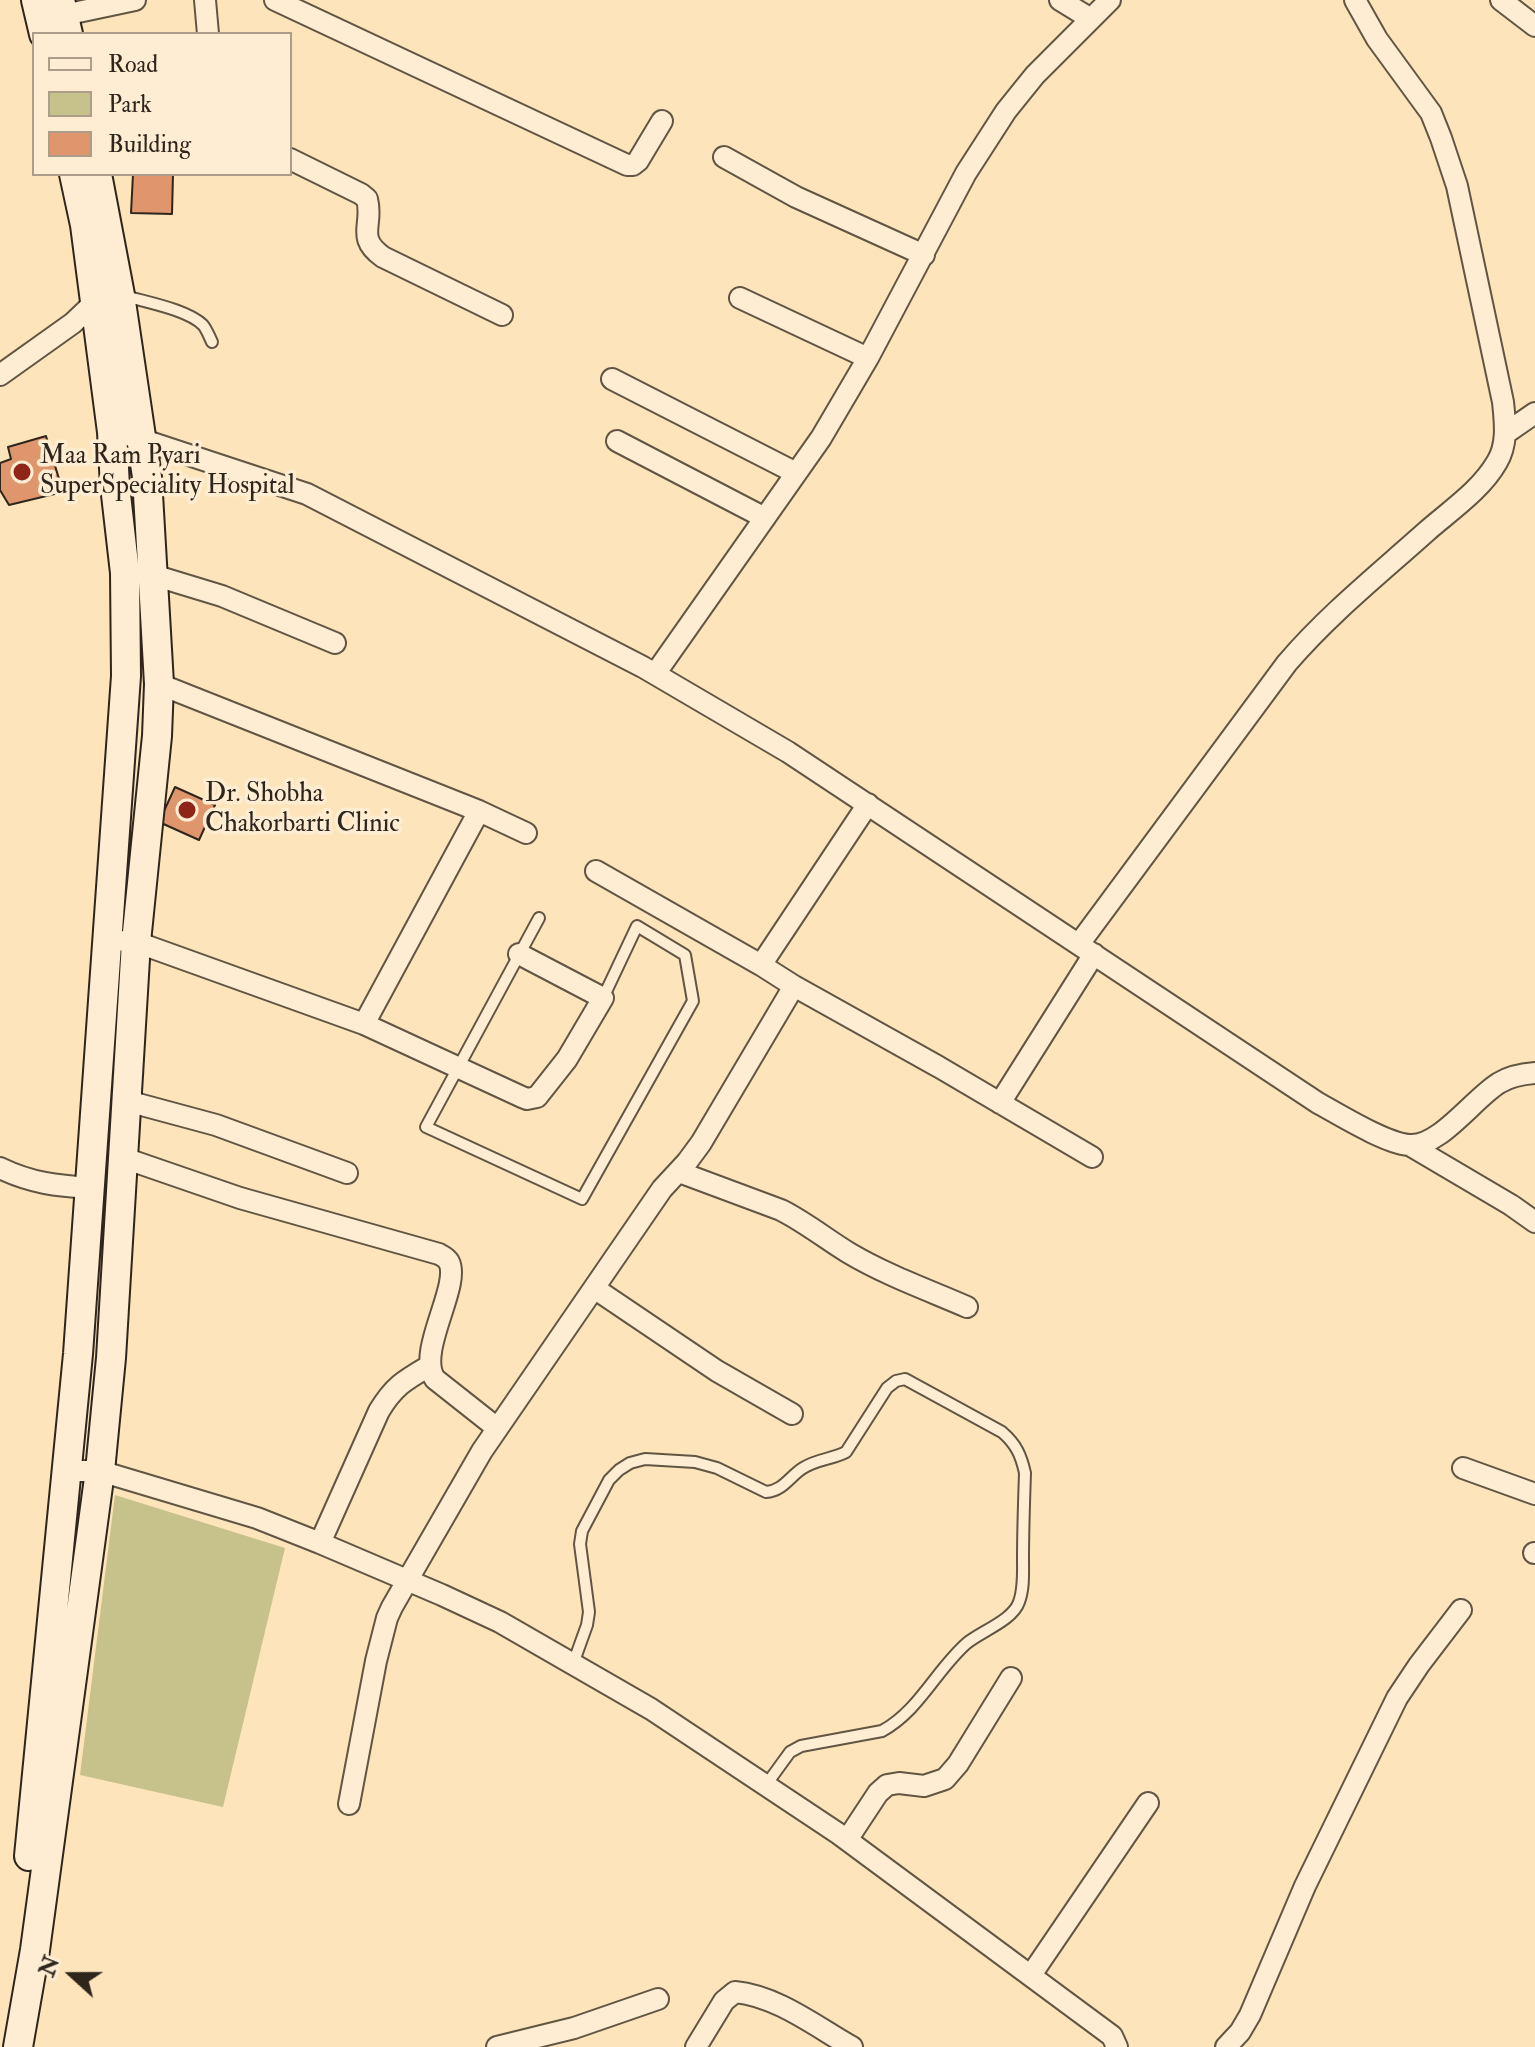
<!DOCTYPE html>
<style>
body{margin:0}
#map{position:relative;width:1535px;height:2047px;overflow:hidden;background:#fde4ba;font-family:"IM FELL Double Pica",serif}
canvas{display:block}
.legend{position:absolute;left:32px;top:32px;width:260px;height:144px;box-sizing:border-box;background:#feedd2;border:2px solid #ab9d89;margin:0;padding:10px 14px;list-style:none;font-size:24px;color:#2e251c}
.legend li{display:flex;align-items:center;gap:16px;height:40px}
.legend b{width:40px;border:2px solid #ab9d89}
.north{position:absolute;left:32px;top:1935px;width:80px;height:80px;-webkit-text-stroke:6px #feedd2;paint-order:stroke;rotate:291deg;font-size:22px;font-weight:700;line-height:32px;text-align:center;color:#2e251c}
.north::after{content:'';display:block;margin:auto;width:28px;height:36px;background:#2e251c;clip-path:polygon(50% 0,100% 100%,50% 72%,0 100%)}
</style>
<div id="map">
<canvas width="1535" height="2047"></canvas>
<ul class="legend">
<li><b style="height:10px;background:#feedd2"></b>Road</li>
<li><b style="height:22px;background:#c7c28b"></b>Park</li>
<li><b style="height:22px;background:#df966c"></b>Building</li>
</ul>
<div class="north">N</div>
</div>
<script>
const ctx = document.querySelector('canvas').getContext('2d');
ctx.lineJoin = 'round';
function paint(path, color) { ctx.fillStyle = color; ctx.fill(path, 'evenodd'); }
function strokePath(path, color, width, dash) { ctx.strokeStyle = color; ctx.lineWidth = width; ctx.lineCap = dash ? 'butt' : 'round'; ctx.setLineDash(dash || []); ctx.stroke(path); }
function write(font, color, halo, rows, align = 'center') {
  ctx.font = font + ' "IM FELL Double Pica",serif'; ctx.lineWidth = 7; ctx.setLineDash([]); ctx.textBaseline = 'middle'; ctx.strokeStyle = halo; ctx.fillStyle = color; for (const [text, x, y, turn = 0] of rows) {
    ctx.save(); ctx.translate(x, y); ctx.rotate((+turn || 0) * Math.PI / 180); ctx.textAlign = isNaN(turn) ? turn : align; if (halo) ctx.strokeText(text, 0, 0); ctx.fillText(text, 0, 0); ctx.restore();
  }
}
paint(new Path2D(`
 M115,1495l170,53 -62,259 -143,-32z`), '#c7c28b');
const building = new Path2D(`
 M133,174h40l-1,40 -41,-1z
 M46,436l17,56 -54,13 -9,-15v-27l11,-4 -3,-12z
 M175,787l40,18 -16,35 -40,-18z`);
paint(building, '#df966c');
strokePath(building, '#2e251c', 2);
const service = new Path2D(`
 M122,295c22,7 65,14 81,30 4,5 6,11 9,17
 M539,918l-113,209 156,72 111,-198 -8,-46 -48,-29 -34,72
 M573,1664l14,-39 2,-13 -9,-68 2,-13 27,-51 10,-10 11,-7 15,-4 50,3 22,6 49,24c17,-1 24,-16 37,-24 14,-9 30,-9 43,-16l41,-64 9,-7 9,-2 97,53c14,12 19,23 23,41 -1,29 -2,57 -2,86 0,14 1,30 -4,43 -6,18 -37,29 -52,41 -31,27 -48,68 -85,88l-81,15 -11,6 -24,33`);
const minor = new Path2D(`
 M205,0l3,34
 M275,0l352,165h6l5,-4 24,-40
 M1060,0l31,19
 M1501,0l34,26
 M64,15l71,-15
 M724,157l72,40 128,58
 M290,159l71,35 6,5c7,26 -12,38 16,58l119,58
 M740,298l128,60
 M0,375l73,-52 22,-21
 M612,379l184,94
 M1506,433l29,-20
 M131,436l176,58 336,173 145,85 530,351c22,12 67,40 91,42 30,3 65,-47 90,-62 11,-7 23,-9 36,-10
 M617,441l148,77
 M153,575l69,21 113,47
 M655,674l166,-236 47,-80 98,-185 40,-62 29,-36 75,-75
 M159,684l320,127 47,22
 M596,871l165,94 33,21 145,81 153,90
 M124,941l12,1 228,82 158,73 5,2 10,-2 30,-38 36,-61 -84,-44
 M1079,944l208,-281c42,-49 92,-89 140,-132 24,-21 54,-41 70,-69 11,-18 8,-40 6,-60l-46,-216 -16,-48 -10,-25 -54,-74 -22,-39
 M761,965l107,-161
 M364,1024l115,-213
 M127,1101l89,24 131,48
 M1000,1103l94,-149
 M1411,1146l100,59 24,17
 M124,1158l116,40 199,56c5,3 7,3 10,8 12,24 -33,90 -14,117l62,49
 M0,1168c31,15 57,18 91,20
 M679,1172l102,38c24,12 45,29 68,43 37,22 79,37 118,54
 M594,1288l123,83 75,43
 M1463,1468l72,26
 M65,1471h35l157,47 63,25 122,52 58,27 151,87 188,125 273,202 5,11
 M320,1543l59,-132c15,-25 26,-31 50,-45
 M1534,1553h1
 M349,1804l27,-143 11,-43 5,-11 90,-156 180,-262 25,-27 14,-19 93,-157
 M847,1840l31,-47 9,-8 12,-2 25,3 21,-7 13,-15 53,-86
 M1031,1975l117,-172
 M497,2047l77,-19 84,-29
 M696,2047l28,-46 11,-9c42,4 80,34 117,55
 M1226,2047l14,-15 10,-17 55,-129 92,-188 22,-33 42,-55`);
const secondary = new Path2D(`
 M36,0l8,34
 M60,0l8,34
 M29,1856l49,-502 48,-678 -1,-103 -10,-87 -3,-54 -27,-207 -11,-51
 M18,2047l17,-97 65,-479 11,-113 25,-416 21,-206 2,-52 -12,-207 -27,-182 -23,-121`);
strokePath(service, '#625544', 14);
strokePath(minor, '#625544', 24);
strokePath(secondary, '#2e251c', 32);
strokePath(service, '#feedd2', 10);
strokePath(minor, '#feedd2', 20);
strokePath(secondary, '#feedd2', 28);
for (const [x, y, r, color] of [
 [22,472,10,"#8f2418"],
 [187,810,10,"#8f2418"]
]) { const dot = new Path2D(); dot.arc(x, y, r, 0, 2 * Math.PI); ctx.fillStyle = color; ctx.fill(dot); strokePath(dot, '#feedd2', 3); }
write('26px', '#2e251c', '#feedd2', [
 ["Maa Ram Pyari",40,457],
 ["SuperSpeciality Hospital",40,487],
 ["Dr. Shobha",205,795],
 ["Chakorbarti Clinic",205,825]
], 'left');
</script>
